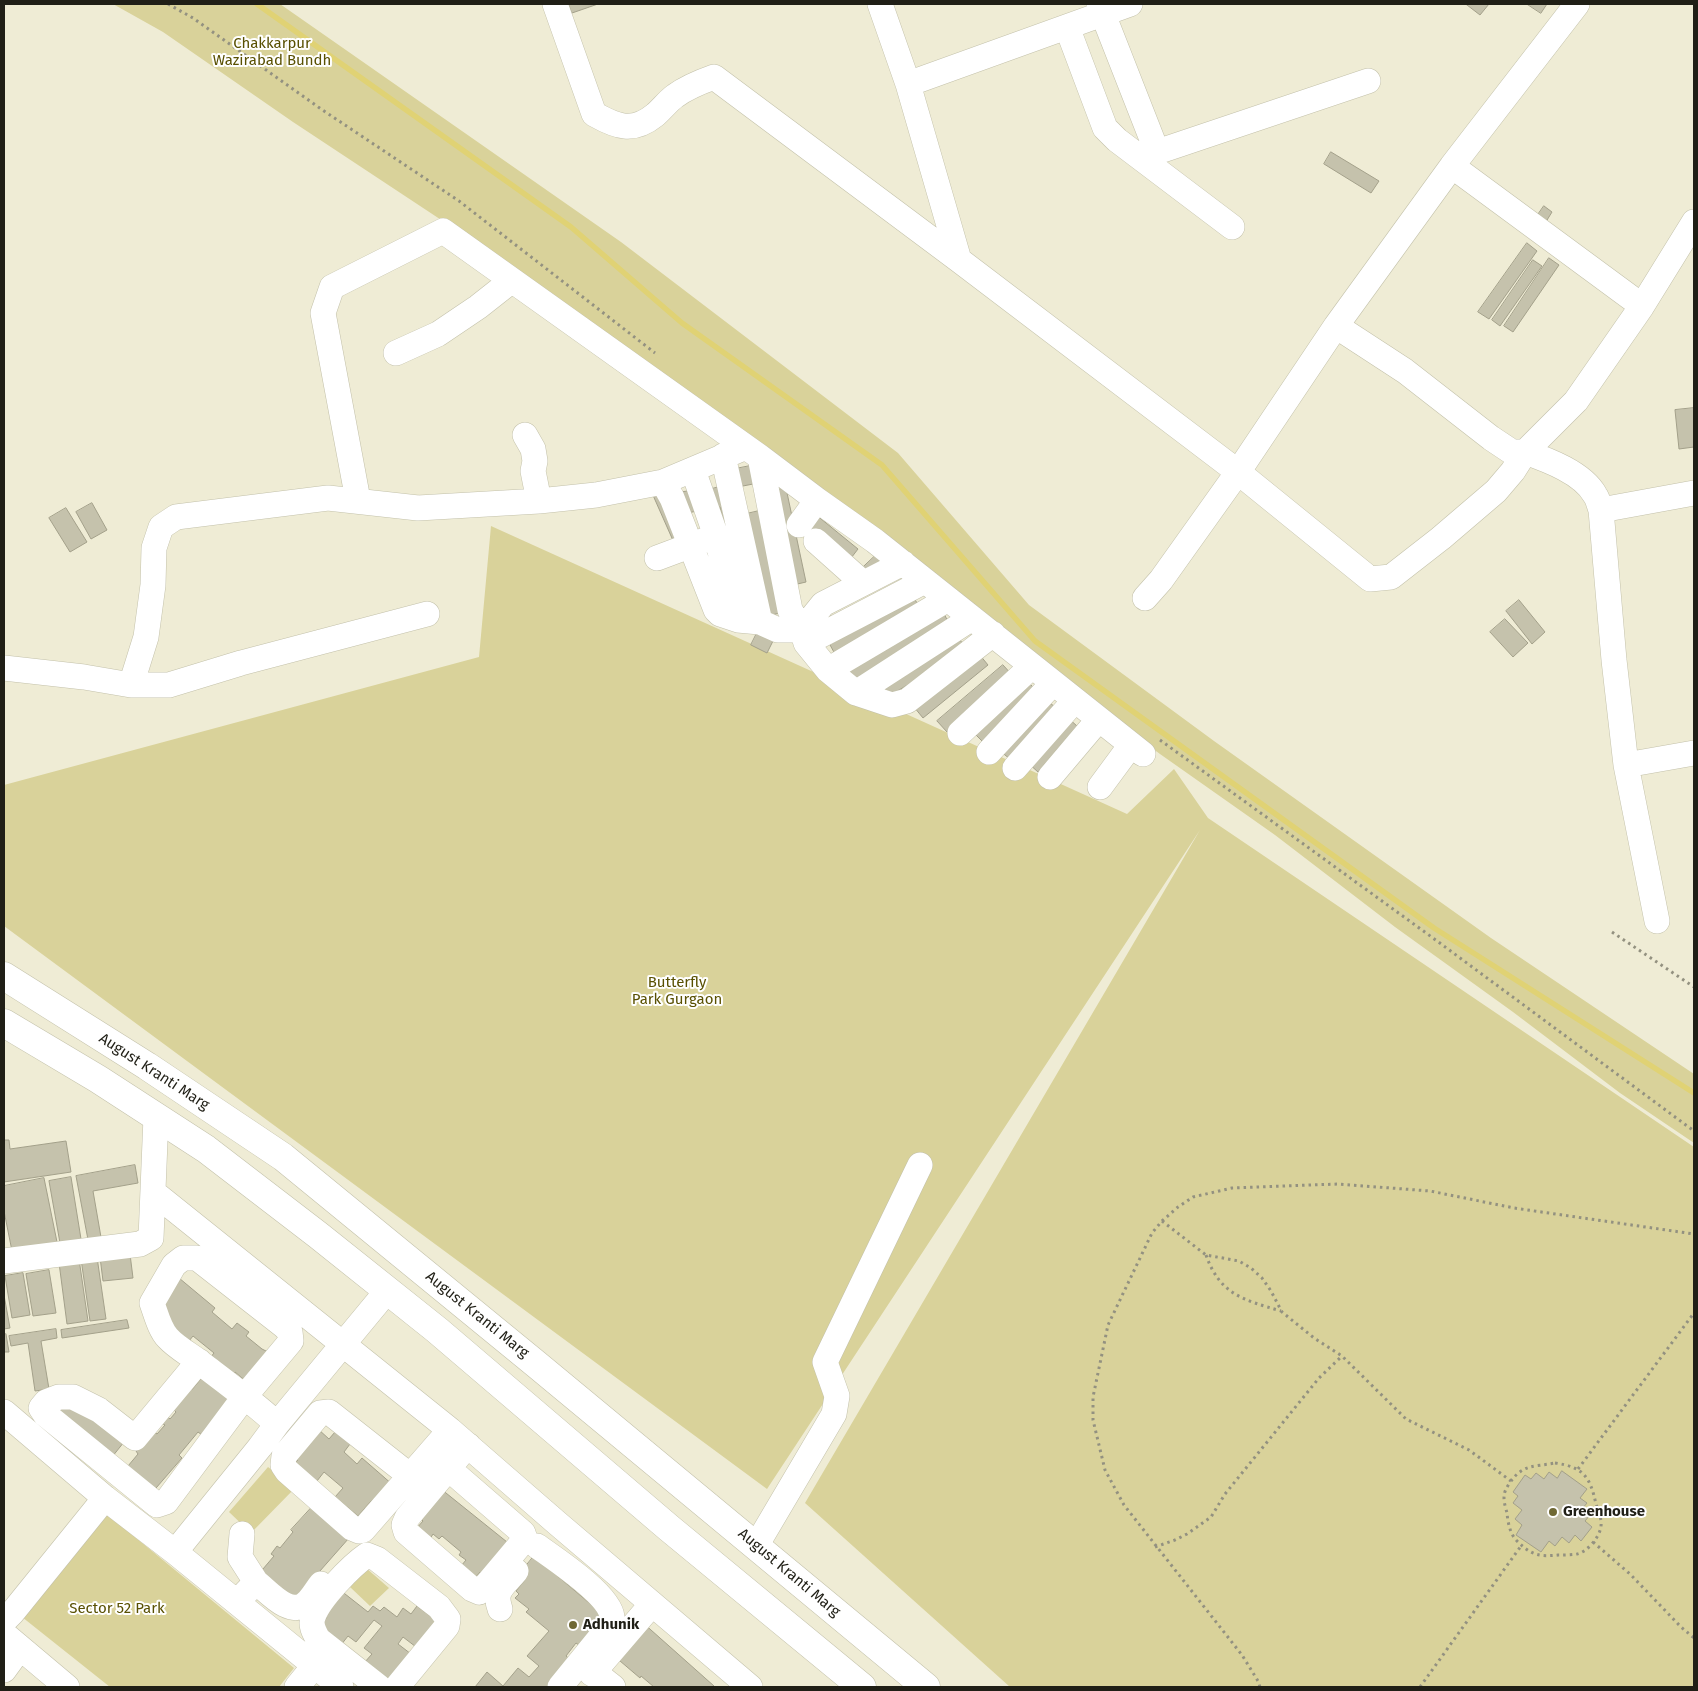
<!DOCTYPE html>
<style>
body{margin:0}
#map{position:relative;width:1698px;height:1691px;overflow:hidden;background:#efecd5;font-family:"Fira Sans",sans-serif}
canvas{display:block}
.frame{position:absolute;inset:0;border:5px solid #201f16;pointer-events:none}
</style>
<div id="map">
<canvas width="1698" height="1691"></canvas>
<div class="frame"></div>
</div>
<script>
const ctx = document.querySelector('canvas').getContext('2d');
ctx.lineJoin = 'round';
function paint(path, color) { ctx.fillStyle = color; ctx.fill(path, 'evenodd'); }
function strokePath(path, color, width, dash) { ctx.strokeStyle = color; ctx.lineWidth = width; ctx.lineCap = dash ? 'butt' : 'round'; ctx.setLineDash(dash || []); ctx.stroke(path); }
function write(font, color, halo, rows, align = 'center') {
  ctx.font = font + ' "Fira Sans",sans-serif'; ctx.lineWidth = 4; ctx.setLineDash([]); ctx.textBaseline = 'middle'; ctx.strokeStyle = halo; ctx.fillStyle = color; for (const [text, x, y, turn = 0] of rows) {
    ctx.save(); ctx.translate(x, y); ctx.rotate((+turn || 0) * Math.PI / 180); ctx.textAlign = isNaN(turn) ? turn : align; if (halo) ctx.strokeText(text, 0, 0); ctx.fillText(text, 0, 0); ctx.restore();
  }
}
paint(new Path2D(`
 M113,4h167l341,238 277,211 131,152 185,136 277,197 203,136v69l-74,-50 -107,-81 -118,-85 -120,-92 -115,-81 -693,-517 -174,-115 -130,-90z
 M491,526l636,288 47,-45 34,49 486,329v540h-684l-205,-184 395,-673 -433,659 -763,-563v-141l475,-128z
 M268,1467l27,21 -44,45 -22,-21z
 M107,1514l187,154 -15,19h-169l-88,-70z
 M366,1568l23,20 -19,18 -20,-19z`), '#d9d29a');
strokePath(new Path2D(`
 M257,4l314,223 111,96 200,142 153,176 399,287 260,165`), '#e0d274', 5.5);
const building = new Path2D(`
 M569,4h29l-26,9z
 M1468,4h21l-9,11 -13,-10z
 M1527,4h20l-6,9z
 M1331,152l48,29 -8,12 -47,-29z
 M1544,206l8,6 -8,13 -9,-6z
 M1527,243l10,8 -48,68 -11,-7z
 M1549,258l10,7 -46,67 -9,-6z
 M1533,260l9,6 -42,60 -8,-6z
 M1694,408v39l-15,2 -4,-39z
 M750,466l3,18 -15,3 -3,-18z
 M723,486l9,38 -8,1 -4,-18 -8,2 -4,-19z
 M786,488l20,94 -17,4 -20,-94z
 M661,489l22,53 -8,3 -23,-52z
 M699,490l4,20 -16,3 -4,-21z
 M92,503l15,27 -16,9 -15,-27z
 M66,508l21,34 -17,10 -21,-34z
 M759,511l21,102 -17,4 -21,-102z
 M815,514l43,35 -10,13 -43,-35z
 M875,556l9,9 -24,5z
 M913,596l8,14 -85,46 -7,-13z
 M1519,600l26,32 -13,12 -26,-33z
 M943,612l8,15 -103,56 -8,-15z
 M1505,619l23,24 -15,14 -23,-25z
 M759,629l16,8 -8,16 -16,-8z
 M958,636l8,14 -82,49 -8,-14z
 M979,654l9,11 -65,53 -9,-11z
 M1003,665l10,11 -66,56 -10,-11z
 M1026,680l10,10 -52,53 -10,-10z
 M1045,699l10,8 -45,52 -10,-8z
 M1067,717l10,9 -39,46 -10,-9z
 M4,1140h5l1,9 56,-8 5,31 -67,10z
 M135,1165l3,18 -45,8 9,52 -13,2 -13,-69z
 M71,1177l10,62 -21,4 -11,-62z
 M44,1178l13,64 -45,9 -8,-40v-25z
 M78,1252l10,69 -21,3 -9,-69z
 M130,1254l3,24 -30,3 -3,-24z
 M97,1257l9,62 -16,2 -9,-62z
 M49,1270l7,43 -23,3 -7,-42z
 M23,1273l7,42 -18,3 -7,-42z
 M179,1278l36,30 -3,4 20,17 5,-6 12,9 -3,4 16,13 10,5 -24,29 -13,-11 -4,4 -21,-18 4,-5 -21,-17 -4,5 -22,-18 4,-4 -13,-11z
 M4,1295l6,33 -6,1z
 M127,1320l2,8 -67,10 -1,-8z
 M56,1329l1,9 -16,3 8,48 -14,2 -7,-48 -17,3 -2,-10z
 M6,1334l3,18h-5v-17z
 M203,1377l30,18 -31,40 -4,-3 -19,23 3,3 -32,37 -22,-29 10,-12 -2,-3 17,-20 4,3 8,-9 -4,-2 6,-7 3,3 6,-7 -4,-4 18,-21 2,2z
 M77,1403l47,39 -16,20 -61,-50z
 M318,1429l11,10 6,-7 15,12 -6,8 13,12 5,-6 31,27 -6,7 -16,9 -13,15 -23,-19 8,-9 -19,-16 -7,9 -22,-18 3,-3 -4,-3z
 M1562,1471l25,18 -7,9 7,5 -5,6 8,6 -5,6 7,6 -11,14 -6,-6 -6,8 -7,-6 -7,9 -6,-5 -8,11 -25,-17 6,-10 -7,-6 7,-9 -9,-7 5,-7 -5,-4 12,-17 6,4 5,-6 8,6 5,-7 8,6z
 M441,1489l66,53 -21,35 -6,-5 -5,6 -14,-12 5,-6 -7,-5 2,-3 -19,-16 -3,3 -6,-5 -3,5 -14,-10 7,-8 -4,-4z
 M313,1506l36,32 -59,67 -33,-29 17,-20 -3,-2 6,-8 3,2 13,-16 -2,-2z
 M534,1556l74,63 -28,27 -4,-3 -10,13 6,5 -25,26h-72l12,-15 16,14 15,-18 11,9 10,-11 -12,-10 22,-25 -23,-19 3,-3 -14,-11 4,-4 -3,-3 8,-10 -6,-5z
 M340,1590l28,22 5,-6 7,5 4,-4 13,10 6,-9 8,6 6,-8 24,18 -21,26 -17,-13 -5,7 17,13 -21,28 -30,-22 8,-9 -8,-6 18,-22 -8,-6 -18,22 -8,-6 -7,9 -23,-17 9,-11 -5,-3z
 M642,1622l72,64 -1,1h-59l-13,-11 -1,2 -27,-23z`);
paint(building, '#c5c2ac');
strokePath(building, '#a3a08a', 1);
const minor = new Path2D(`
 M555,4l39,110c23,13 39,19 61,1 7,-6 13,-14 20,-19 12,-9 25,-14 39,-19l245,183 279,212 132,107 21,-2 50,-39 55,-47 17,-20 12,-19c23,8 58,21 70,43 3,4 4,10 6,15l13,150 12,105 31,156
 M880,4l28,80 51,176
 M1099,4l58,148
 M1067,27l38,101 12,12 115,87
 M908,84l222,-80
 M1136,154l21,-2 211,-71
 M1452,166l190,140
 M1336,326l69,45 86,67 21,14h13l51,-51 66,-95 52,-84
 M396,353l42,-19 40,-27 33,-26
 M525,435l8,14 2,12 -2,10 6,30
 M723,456l37,166
 M760,457l30,153 12,20
 M663,482l9,16 44,112 4,4 18,6 22,2 18,8h24
 M358,500l-35,-187 9,-26 111,-56 317,226 57,43 58,41 268,213
 M1601,510l93,-17
 M799,525l18,-25
 M716,536l22,84
 M816,541l47,42
 M657,558l59,-22 -23,-66
 M903,563l-80,41 -21,26 4,13 22,27 28,23 36,12 15,-4 86,-67
 M1145,598l16,-18 77,-108 98,-146 116,-160 125,-162
 M806,643l119,-62
 M4,668l80,9 47,8 15,-48 7,-52 1,-37 7,-21 15,-10 152,-19 90,10 121,-7 57,-6 67,-13 83,-35
 M828,670l120,-71
 M131,685h38l72,-22 186,-49
 M856,693l116,-75
 M960,733l72,-67
 M989,752l64,-69
 M1626,765l68,-12
 M1015,768l60,-68
 M1050,777l49,-58
 M1100,787l31,-42
 M153,1192l297,238 107,93 193,164
 M4,1261l136,-17 11,-6 5,-121
 M199,1361l-64,77 -36,-28 -26,-13h-14l-13,5 -5,6 4,6 112,91 9,-3 79,-106 46,-55 -1,-9 -6,-6 -87,-68h-14l-9,7 -22,38c4,11 8,27 16,35 9,10 23,17 34,26 25,19 51,38 75,60
 M4,1412l101,86 70,54 166,135
 M449,1469l74,64 2,6 -37,44 -9,9 -7,-3 -66,-57 -2,-7 3,-7 61,-73
 M409,1475l-80,-63 -9,1 -36,43 -1,9 4,6 65,57 7,3 4,-1 87,-100
 M242,1534l-2,23 16,25
 M537,1546c18,13 73,49 75,71 0,3 -2,8 -4,11l-48,59
 M756,1546l78,-132 3,-18 -12,-34 95,-197
 M175,1552l85,-105 17,-23 110,-133
 M237,1602l19,-20c12,9 34,36 50,21 6,-5 10,-13 15,-19
 M500,1609c-7,-19 5,-24 16,-38
 M4,1621l8,-8 93,-115
 M4,1634l63,53
 M4,1670l16,-22
 M594,1672l19,15
 M592,1674l60,-70
 M297,1687l18,-22
 M379,1687l-61,-48c-4,-7 -8,-14 -5,-22 6,-18 38,-51 54,-62l10,4 62,48 9,12 -1,7 -50,61`);
const major = new Path2D(`
 M4,976l143,90 136,91 253,207 390,323
 M4,1023l94,56 108,70 112,86 119,95 232,198 193,159`);
strokePath(minor, '#c3c1aa', 26);
strokePath(major, '#c3c1aa', 29);
strokePath(new Path2D(`
 M168,4l25,14 128,91 138,92 196,152
 M1160,740l273,198 261,193
 M1612,932l82,55
 M1162,1221l44,34 33,6 12,7 11,10 9,13 11,21 32,26 28,18 64,63 63,31 42,31
 M1206,1255c14,40 38,45 75,56
 M1555,1463c29,4 35,14 41,41 2,7 6,15 5,22 -1,11 -14,26 -24,28 -6,1 -13,1 -19,1 -19,2 -27,0 -41,-14 -7,-7 -9,-18 -10,-28 -1,-4 -3,-10 -3,-15 0,-6 2,-9 5,-14 13,-20 24,-17 46,-21z
 M1578,1469l116,-156
 M1593,1542l37,32 51,53 13,11
 M1155,1547l20,-7 12,-6 24,-17 14,-23 94,-116 23,-22
 M1260,1687l-2,-6 -16,-26 -118,-150 -19,-35 -12,-50v-23l15,-72 44,-92 10,-12 16,-14 15,-10 39,-9 106,-4 92,7 84,17 180,26
 M1420,1687l101,-141`), '#939180', 3, [2.5, 4]);
strokePath(minor, '#fff', 25);
strokePath(major, '#fff', 28);
for (const [x, y, r, color] of [
 [1553,1512,5,"#6f6834"],
 [573,1625,5,"#6f6834"]
]) { const dot = new Path2D(); dot.arc(x, y, r, 0, 2 * Math.PI); ctx.fillStyle = color; ctx.fill(dot); strokePath(dot, '#fff', 2); }
write('15px', '#595002', '#fff', [
 ["Chakkarpur",272,44],
 ["Wazirabad Bundh",272,61],
 ["Butterfly",677,983],
 ["Park Gurgaon",677,1000],
 ["Sector 52 Park",117,1609]
]);
write('15px', '#201f16', '#fff', [
 ["August Kranti Marg",154,1072,33],
 ["August Kranti Marg",477,1315,39],
 ["August Kranti Marg",789,1573,40]
]);
write('bold 15px', '#201f16', '#fff', [
 ["Greenhouse",1563,1512],
 ["Adhunik",583,1625]
], 'left');
</script>
